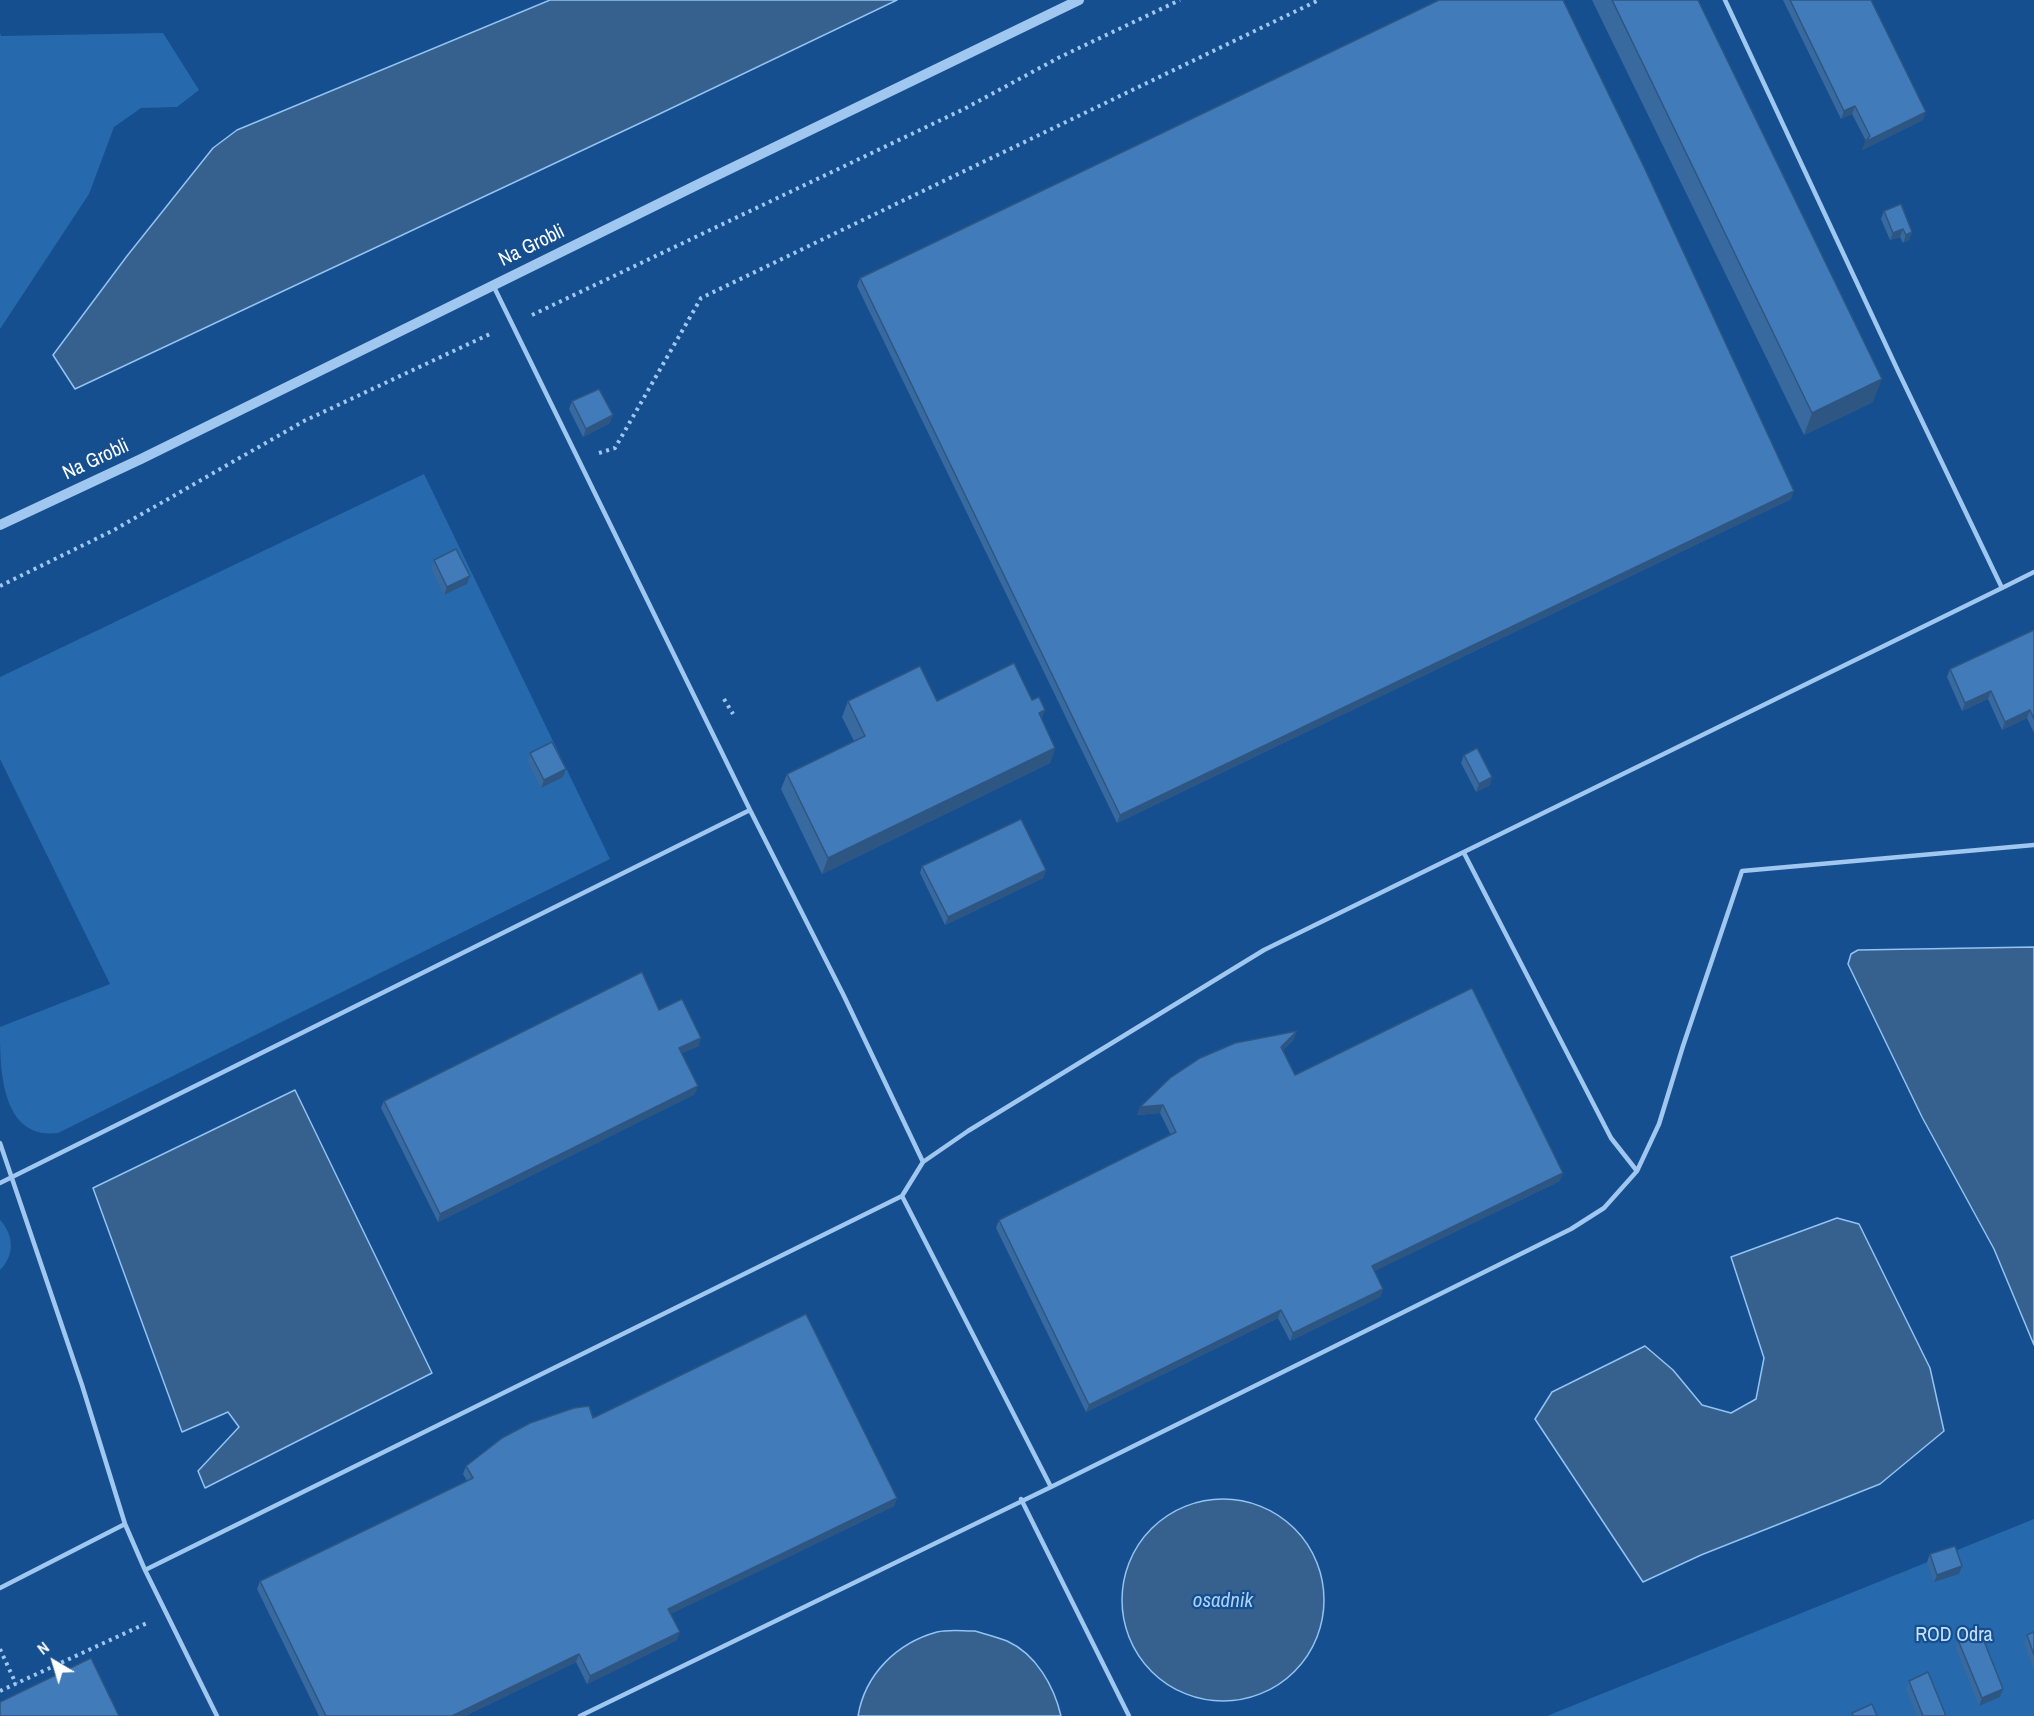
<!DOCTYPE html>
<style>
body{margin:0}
#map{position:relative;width:2034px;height:1716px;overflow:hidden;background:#154f8f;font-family:"Archivo Narrow",sans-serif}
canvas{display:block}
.north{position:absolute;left:24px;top:1632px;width:60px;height:60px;-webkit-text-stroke:4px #154f8f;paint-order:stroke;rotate:322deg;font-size:16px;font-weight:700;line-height:24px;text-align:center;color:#fff}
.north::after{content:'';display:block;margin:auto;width:21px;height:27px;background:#fff;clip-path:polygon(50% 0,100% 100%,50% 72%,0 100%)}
</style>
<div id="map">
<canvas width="2034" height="1716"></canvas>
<div class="north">N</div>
</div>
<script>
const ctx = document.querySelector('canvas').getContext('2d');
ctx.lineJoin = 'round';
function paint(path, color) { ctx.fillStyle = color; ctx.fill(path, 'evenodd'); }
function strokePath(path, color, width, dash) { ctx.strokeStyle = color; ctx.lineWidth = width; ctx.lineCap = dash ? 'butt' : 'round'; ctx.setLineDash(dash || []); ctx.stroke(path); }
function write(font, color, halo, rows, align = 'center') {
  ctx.font = font + ' "Archivo Narrow",sans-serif'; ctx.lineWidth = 4.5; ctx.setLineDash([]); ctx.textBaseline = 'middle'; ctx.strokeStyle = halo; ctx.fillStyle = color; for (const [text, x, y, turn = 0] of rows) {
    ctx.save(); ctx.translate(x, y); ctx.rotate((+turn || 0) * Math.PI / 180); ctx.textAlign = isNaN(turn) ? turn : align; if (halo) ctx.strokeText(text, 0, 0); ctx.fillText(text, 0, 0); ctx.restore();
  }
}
paint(new Path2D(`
 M0,33l1,3 162,-3 36,57 -22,17 -36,1 -27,19 -25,67 -89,135z
 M424,474l186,385 -552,274c-58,7 -58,-66 -58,-106l110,-43 -110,-225v-82z
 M0,1220c14,15 15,35 0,50z
 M2034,1519v197h-487z`), '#2769ad');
const water = new Path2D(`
 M550,0h347l-246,118 -576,271 -22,-34 74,-99 86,-108 24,-18z
 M2034,947v398l-40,-96 -72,-132 -74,-153 3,-10 7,-4z
 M295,1090l137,283 -227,115 -7,-17 41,-44 -11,-15 -46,20 -89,-244z
 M1837,1218l22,6 71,144 14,63 -64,53 -179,71 -58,27 -108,-163 17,-27 93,-46 28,24 29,35 29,8 25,-14 8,-41 -33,-101z
 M1122 1600a101 101 0 1 1 202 0a101 101 0 1 1-202 0Z
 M975,1631c10,3 22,6 32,10 29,13 47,45 54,75h-203c7,-42 39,-73 79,-84 12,-3 26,-1 38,-1z`);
paint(water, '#36618f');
strokePath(water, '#92c3f3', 1.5);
strokePath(new Path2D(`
 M532,315l432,-206 96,-52 120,-57
 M599,453l16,-5 86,-150 618,-298
 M0,586l114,-56 190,-109 188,-88
 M724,699l9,15
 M0,1649l16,35
 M0,1691l147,-68`), '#a0c7f0', 4, [3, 4.5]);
strokePath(new Path2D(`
 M493,285l257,525 93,184 80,168
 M2002,588l32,-16
 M0,1143l82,242 43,139 20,46 72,146
 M1637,1171l22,-47 24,-78 59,-175 292,-26
 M0,1183l750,-373
 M902,1196l149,291
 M1021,1499l108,217
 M145,1570l757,-374 21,-34 45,-31 296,-181 738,-362 -103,-215 -174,-373
 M0,1588l125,-64
 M580,1716l471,-229 520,-258 33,-21 33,-37 -26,-33 -147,-285`), '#a0c7f0', 4.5);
strokePath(new Path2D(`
 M0,525l141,-66 564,-278 374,-181`), '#a0c7f0', 10);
paint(new Path2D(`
 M1592,0h106l175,402 -69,33z
 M1783,0h88l52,120 -61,30 4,-9 -14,-27 -11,5z
 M1884,211l28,21 -3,8 -6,3 -3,-6 -10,3 -9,-21z
 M860,278l931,221 -674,324 -260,-537z
 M572,401l38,22 -27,14 -14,-28z
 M434,560l33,24 -23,11 -13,-27z
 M2034,630v103l-7,-15 -25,12 -14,-31 -26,12 -15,-34 3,-8z
 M1032,700l13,10 -4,9 14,29 -5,15 -228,111 -41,-85 6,-15 67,-33 -12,-24 6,-16z
 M530,753l33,24 -22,11 -13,-27z
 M1464,755l26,30 -14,7 -15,-29z
 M922,866l124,4 -3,8 -98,47 -25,-52z
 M659,1010l40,36 -18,7 14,41 -257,128 -57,-114 3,-7z
 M1294,1039l-11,11 12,25 265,106 -186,90 9,18 -3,8 -90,44 -12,-23 -192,94 -90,-184 3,-8 172,-85 -11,-22 -23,2 3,-8z
 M593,1418l304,80 -3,8 -224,108 7,26 -90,44 -11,-22 -111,54h-146l-62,-127 3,-8 207,-100 -4,-7 3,-8z
 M1930,1554l32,12 -3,8 -25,8 -7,-20z
 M2034,1632v38l-10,-27 3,-8z
 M1958,1640l42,57 -21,9 -23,-58z
 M1909,1681l37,35h-29l-11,-27z`), '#396a9f');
paint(new Path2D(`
 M1855,106l-3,8 -11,5 3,-8z
 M1926,112l-3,8 -61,30 3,-8z
 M1903,229l-3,8 -10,3 3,-7z
 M1912,232l-3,8 -6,3 3,-8z
 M1882,379l-9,23 -69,33 8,-22z
 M613,415l-3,8 -27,14 3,-8z
 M1794,491l-3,8 -674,324 3,-8z
 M470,576l-3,8 -23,11 3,-8z
 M1991,691l-3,8 -26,12 3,-8z
 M1045,710l-6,15v-12z
 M2030,710l-3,8 -25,12 3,-8z
 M1055,748l-5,15 -228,111 6,-16z
 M566,769l-3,8 -22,11 3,-8z
 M1492,777l-2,8 -14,7 3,-8z
 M1046,870l-3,8 -98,47 3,-8z
 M1297,1031l-3,8 -16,16 3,-8z
 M701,1038l-2,8 -23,10 3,-8z
 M698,1086l-3,8 -257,128 2,-8z
 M1163,1105l-3,8 -23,2 3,-8z
 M1563,1173l-3,8 -191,93 3,-8z
 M1383,1289l-3,8 -90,44 3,-8z
 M1281,1310l-3,8 -192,94 3,-7z
 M897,1498l-3,8 -229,111 3,-8z
 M1962,1566l-3,8 -25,8 3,-7z
 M680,1632l-3,8 -90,44 3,-8z
 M579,1654l-3,8 -111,54h-13z
 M2003,1689l-3,8 -21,9 3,-8z`), '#2e5682');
const building = new Path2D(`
 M1439,0h124l82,169 149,322 -674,324 -260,-537z
 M1612,0h86l184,379 -70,34z
 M1790,0h81l55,112 -61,30 5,-6 -15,-30 -11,5z
 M1901,204l11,28 -6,3 -3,-6 -10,4 -9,-22z
 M599,389l14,26 -27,14 -14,-28z
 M456,549l14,27 -23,11 -13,-27z
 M2034,630v89l-4,-9 -25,12 -14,-31 -26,12 -15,-34z
 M1014,663l18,37 7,-3 6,13 -6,3 16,35 -227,110 -41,-84 78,-38 -17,-35 72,-35 17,35z
 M552,742l14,27 -22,11 -14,-27z
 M1477,748l15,29 -13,7 -15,-29z
 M1021,819l25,51 -98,47 -26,-51z
 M642,972l17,38 23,-11 19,39 -22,10 19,38 -258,128 -56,-113z
 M1472,988l91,185 -191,93 11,23 -90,44 -12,-23 -192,95 -90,-185 177,-88 -13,-27 -23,2 30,-29 30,-20 35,-15 62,-12 -16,16 14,28z
 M806,1314l91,184 -229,111 12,23 -90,44 -11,-22 -127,62h-126l-66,-135 213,-103 -7,-12 36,-28 28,-15 44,-15 15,-2 4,12z
 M1955,1546l7,20 -25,9 -7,-21z
 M1980,1631l23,58 -21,9 -24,-58z
 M2034,1632v23l-7,-20z
 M91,1658l28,58h-119v-14z
 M1928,1672l18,44h-23l-14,-35z
 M1872,1704l5,12h-24l-1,-3z`);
paint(building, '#427bb9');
strokePath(building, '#2e5682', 1.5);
write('20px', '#fff', '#154f8f', [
 ["Na Grobli",532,246,-26],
 ["Na Grobli",96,460,-25]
]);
write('20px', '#c7e1fc', '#154f8f', [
 ["ROD Odra",1954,1636]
]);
write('italic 21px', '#acd1f7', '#154f8f', [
 ["osadnik",1223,1601]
]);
</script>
